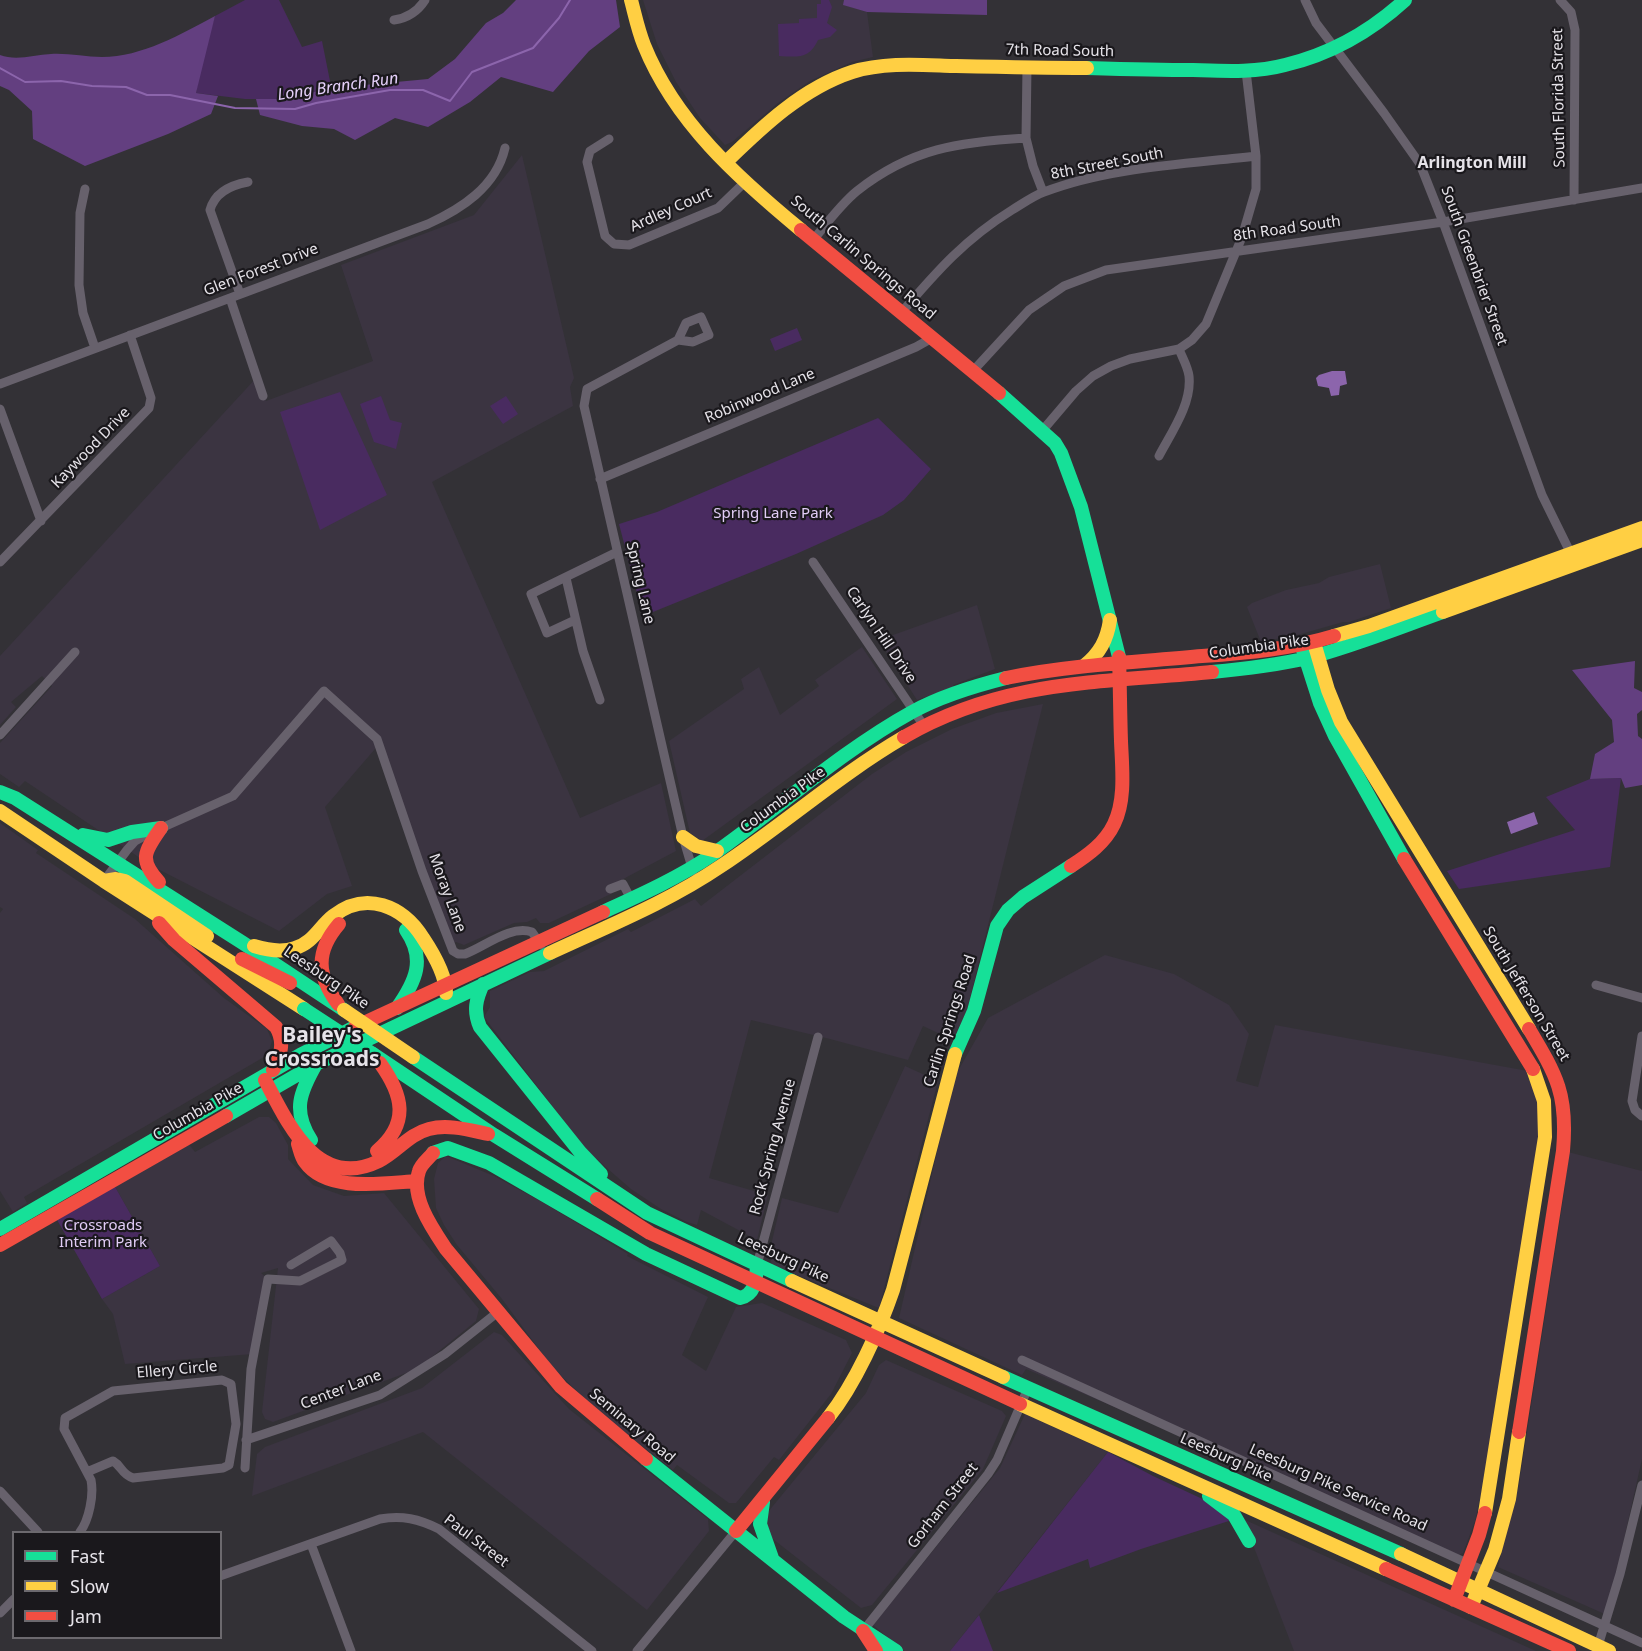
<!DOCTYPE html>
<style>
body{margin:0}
#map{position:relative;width:1642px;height:1651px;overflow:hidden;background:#333136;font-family:"Noto Sans",sans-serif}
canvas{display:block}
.legend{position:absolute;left:12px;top:1531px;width:210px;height:108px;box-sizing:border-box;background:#1a181c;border:2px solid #6c696e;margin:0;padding:8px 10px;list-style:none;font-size:18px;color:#e6e3e9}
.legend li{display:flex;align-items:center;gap:12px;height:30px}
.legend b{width:30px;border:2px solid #6c696e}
</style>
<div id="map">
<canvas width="1642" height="1651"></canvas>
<ul class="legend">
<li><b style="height:8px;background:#16e098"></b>Fast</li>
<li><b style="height:8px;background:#ffcf43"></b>Slow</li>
<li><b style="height:8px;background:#f24e42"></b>Jam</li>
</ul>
</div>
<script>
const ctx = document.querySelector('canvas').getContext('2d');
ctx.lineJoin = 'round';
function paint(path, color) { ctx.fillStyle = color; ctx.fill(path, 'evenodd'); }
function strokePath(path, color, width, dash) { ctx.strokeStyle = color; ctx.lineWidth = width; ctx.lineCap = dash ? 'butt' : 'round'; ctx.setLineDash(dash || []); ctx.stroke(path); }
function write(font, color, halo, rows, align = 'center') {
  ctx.font = font + ' "Noto Sans",sans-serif'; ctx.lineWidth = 4.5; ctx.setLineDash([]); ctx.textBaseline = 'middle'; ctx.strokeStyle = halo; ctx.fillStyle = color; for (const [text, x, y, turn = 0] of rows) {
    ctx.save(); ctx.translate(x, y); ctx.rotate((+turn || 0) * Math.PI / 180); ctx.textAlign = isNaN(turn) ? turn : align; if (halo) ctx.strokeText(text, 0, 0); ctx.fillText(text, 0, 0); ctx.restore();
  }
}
paint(new Path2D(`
 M643,0h201v5l23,7 6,45 -21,5 -42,19 -32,22 -46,39 -7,3 -25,-27 -24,-36 -19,-38z
 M522,155l52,223 -4,9 3,19 -141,76 148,336 81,-35 15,68 -66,35 3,7 -64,30h-9l-4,-5 -9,4 -13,1 -50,22 -8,-3 -5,2 -70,-202 -56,65 27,79 -25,8 -48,37 -127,-65 -127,-85 -6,6 -19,-13v-31l52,-57 -10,-10 -31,26 5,5 -16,18v-69l257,-279 9,24 107,-40 -32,-96 133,-50z
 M1380,564l11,44 -42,14h-6l-42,12 -40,8 -14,-35 5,-4 34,-13 33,-7 10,-6z
 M977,605l18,64 -42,16 1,2 -37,13 -38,-60z
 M862,647l35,52 -195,142 -12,-8 -21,-92 75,-52 -3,-10 18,-12 21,48 39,-29 -4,-6z
 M1043,704l-76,306 -14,30 -30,-14 -15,34 -78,-21 -79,-19 -42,158 59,17 -11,45 -56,-30 -4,15 -10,-3 -26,-13 -30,-20 -45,-39 -102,-133 6,-10v-16l40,-19 14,-1 84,-42 3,3 64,-33 6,7 171,-132 34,-22 46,-23 44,-16z
 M0,823l38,27 -2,3 99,66 89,79 43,31 5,12 -3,10 -5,6 -240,140 3,6 -14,9 -13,-21v-278l3,-4 -3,-2z
 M1105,955l69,19 55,31 20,29 -13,47 22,6 17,-62 253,46 6,11 9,41 -54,347 -4,7 -10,44 -12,32 -4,2 -433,-186 -4,6 -123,-57 55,-240 34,-60z
 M905,1066l33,15 -59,227 -107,-43 -3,-11 13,-56 56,15z
 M259,1117h10l7,6 12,22v14l25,26 31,11 40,-3 95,116 -3,12 -59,48 -144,53 -8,-3 -3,-7 16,-144 -17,5 7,6 -15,75 -128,10 -12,-50 -11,-15 58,-33 -46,-81 74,-42 7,9z
 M1568,1152l74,19v288l-35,156 -109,-48 21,-83 46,-297z
 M446,1156l48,20 48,26 86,52 -1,2 81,41 -26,58 24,16 30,-64 26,-4 84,37 6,13 -21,41 -52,66 -5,-3 -38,46h-7l-52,-38 -4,5 -70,-54 -51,-49 -50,-68 -45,-54 -13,-20 -8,-17 -2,-29 4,-16z
 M494,1332l8,3 67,74 139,110 1,12 -62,79 -224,-178 -171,64 5,-42 8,-7 157,-59z
 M886,1360l116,51 4,5 -23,53 -111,136 -11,3 -97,-76 -1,-14 103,-125 13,-28z
 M1025,1414l83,38 -158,199h-46l-31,-26 127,-157z
 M1243,1519l293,132h-242z`), '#3b3441');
paint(new Path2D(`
 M245,0h34l23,47 20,-6 9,45 -37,13h-49l-49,-6 6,-36 13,-41z
 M821,0h8l3,7 -5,16 10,7 -7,7 -12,3c-9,19 -19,17 -39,16l-1,-32 21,-1v-4l18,-1v-14h4z
 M797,328l5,12 -27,11 -5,-12z
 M340,392l47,103 -67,35 -40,-118z
 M381,396l9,24 12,3 -6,26 -22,-7 -14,-38z
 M506,396l12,18 -15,10 -13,-18z
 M878,418l53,51 -27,31 -21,15 -87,39 -153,62 -24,-92 38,-12z
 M1621,778l-11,89 -151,22 -12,-18 128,-41 -29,-33 44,-18z
 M114,1185l46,81 -58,33 -46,-81z
 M1108,1452l45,24 56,26 23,18 -91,29 -51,19 -2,-9 -91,34z
 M979,1615l14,36h-43z`), '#492b60');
paint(new Path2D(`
 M516,0h100l4,27 -31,24 -36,41 -52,-15 -31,25 -42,25 -33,-9 -40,22 -21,-11 -32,-3 -42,-11 -4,-16h38l37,-13 12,1 85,-8 27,-20 31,-36 17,-10z
 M844,0h143v15l-120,-3 -24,-7z
 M215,16l-19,77 22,3 -7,18 -43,20 -83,32 -52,-27 -1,-28 -23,-21 -9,-4v-31c16,6 34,0 51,-1 17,-1 34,3 51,3 40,0 79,-23 113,-41z
 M1635,661l-1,27 8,4v18l-5,4 1,22 4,3v46l-17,3 -4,-10 -31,1 5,-25 19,-12 -2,-22 -40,-50z`), '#633f80');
paint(new Path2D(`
 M1332,371h13l2,13 -7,2 -1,9 -8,1 -2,-8 -11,-2 -2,-8 3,-3z
 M1534,812l4,12 -27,10 -4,-12z`), '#8c65ac');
strokePath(new Path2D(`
 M0,68l25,14 36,-1 31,5 34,1 21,8h23l65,13 60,1 21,-6 74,-13h33l27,11 22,-29 61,-24 26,-30 11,-18`), '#8c65ac', 2);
strokePath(new Path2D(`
 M1305,0l11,23 68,90 36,51 23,58 99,273 30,61
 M1560,0l11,12 4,18 -1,170
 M394,20c14,-2 24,-9 31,-20
 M1027,67l-1,71 7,28 10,26
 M609,139l-19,12 -3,11 18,74 9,8 15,1 89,-37 28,-27
 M85,189l-5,24 -1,72 4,28 12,35
 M814,239c13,-16 27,-35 43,-48 54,-43 103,-49 169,-53
 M240,294l-30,-84c5,-18 21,-25 38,-28
 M230,298l33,98
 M901,313c36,-42 64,-74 111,-103 10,-6 21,-14 32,-18 65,-25 144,-28 212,-36
 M678,340l15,2 16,-7 -8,-18 -15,6 -8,17 -91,49 -3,17 99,431 10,34
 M972,372l57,-62 35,-24 42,-16 337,-48 199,-34
 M0,384l428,-160c33,-15 68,-37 77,-76
 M0,409l41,112
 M1042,431l34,-40 17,-15 18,-10 19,-7 49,-10 13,-9 14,-16 36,-87 14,-48v-33l-10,-85
 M1159,456c12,-23 33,-52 30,-80 -1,-9 -7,-19 -10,-27
 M600,479l316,-132 16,-9
 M0,562l149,-154 2,-10 -21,-63
 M813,562l111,164
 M566,578l17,73 17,49
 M575,620l-28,13 -16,-39 86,-42
 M0,735l75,-83
 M104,881l23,-31 8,-9 13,-7 85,-38 91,-105 53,48 45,132 31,80 5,3h7c21,-8 45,-29 67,-22l9,13
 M610,889l13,-5 8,15
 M1596,985l46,13
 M1642,1036l-10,65 3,9 7,6
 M757,1265l61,-228
 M1022,1360l620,283
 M246,1440l134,-45 65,-41 53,-42
 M245,1468l6,-99 17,-90 32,2 42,-21 -2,-7 -9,-12 -40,24
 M0,1491l38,41
 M80,1532c9,-12 14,-37 11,-52l-27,-51 1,-11 48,-27 109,-11 9,4 5,40 -7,41 -6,3 -90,10c-12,-4 -11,-12 -20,-17l-26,11
 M311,1544l40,107
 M220,1576l160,-57c22,-4 39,0 59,10l153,122
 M0,1613l14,-14
 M863,1631l125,-157 9,-14 31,-72
 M1598,1646l22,-72 22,-89
 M637,1651l99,-120`), '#67616c', 9);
strokePath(new Path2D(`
 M1087,68c35,1 70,2 106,2 31,1 62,3 92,-5 46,-11 85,-33 120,-65
 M999,393l56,50 6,10 20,54 38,150
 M1303,650l17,53 15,33 69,123
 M1212,672c32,-3 64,-7 96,-14 46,-12 90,-30 135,-46
 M0,792l15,6 228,145 101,67
 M83,835l25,5 24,-8 29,-4
 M603,912c37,-17 75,-34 109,-57 67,-47 128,-103 200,-143 29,-16 62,-26 94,-34
 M483,984c-7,15 -10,27 -3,43l100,125 21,22
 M397,1008c19,-27 29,-49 9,-78
 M373,1054l121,81 103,64
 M955,1054l19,-43 23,-85 11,-16 15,-13 48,-31
 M413,1057l234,156 145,68
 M226,1116l90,-52 234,-111
 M311,1140c-19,-29 -11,-48 5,-76
 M433,1153l15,-5 41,15 157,91 94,44c16,-4 16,-19 17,-33
 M0,1229l300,-174 55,-28
 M1003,1377l398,177
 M646,1459l198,158 52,34
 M1209,1496l25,19 15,26
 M763,1502l-3,22 12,34`), '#16e098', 14);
strokePath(new Path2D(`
 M631,0c4,15 7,30 13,45 31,77 94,133 157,185
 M726,162c37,-36 77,-74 126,-90 33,-10 68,-7 101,-6 45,1 89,2 134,2
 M1443,612l199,-72
 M1334,636l35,-10 273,-98
 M1315,646l13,44 13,32 188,307
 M1084,666c16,-13 23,-26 26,-46
 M0,811l104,70 200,128
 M683,837l13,9 21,5
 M104,881l12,-2 9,2 82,55
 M254,946c13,4 27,7 41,2 18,-5 24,-21 38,-32 33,-26 70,-10 90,22 10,15 23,37 23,55
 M550,953c58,-27 118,-51 171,-87 62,-41 118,-91 183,-129
 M792,1281l211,96
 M1020,1404l366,165
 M828,1418c27,-34 51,-87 65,-128l62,-236
 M1485,1513l60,-376 -1,-36 -11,-32
 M1401,1554l208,97
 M1471,1607l24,-57 14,-51 10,-67`), '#ffcf43', 14);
strokePath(new Path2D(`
 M801,230l198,163
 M1006,678c64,-13 131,-16 196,-22 45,-3 89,-7 132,-20
 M904,737c100,-58 197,-54 308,-65
 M1404,859l129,210
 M1071,866c17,-11 34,-23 43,-42 12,-24 8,-57 7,-83 -1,-28 -1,-56 -2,-84
 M159,882c-21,-23 -14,-31 2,-54
 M159,923l15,17 102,87c9,15 5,28 -3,43
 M242,959l48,24
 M338,1004c-21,-29 -23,-52 1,-80
 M355,1027l248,-115
 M265,1080c23,44 53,111 114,81 18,-9 30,-27 50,-32 19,-5 40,1 59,5
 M298,1144c2,6 3,13 7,18 22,31 79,21 112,19
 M377,1151c33,-28 26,-56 3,-88
 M433,1153c-4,5 -12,11 -14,18 -9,26 13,57 27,78l115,138 85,72
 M597,1199l53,34 370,171
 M0,1245l226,-129
 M1519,1432l44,-281c5,-56 -6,-75 -34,-122
 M736,1531l92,-113
 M1386,1569l183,82
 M1454,1600l25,-65 6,-22
 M863,1631l13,20`), '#f24e42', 14);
strokePath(new Path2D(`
 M304,1009l69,45`), '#16e098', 14);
strokePath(new Path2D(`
 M344,1010l69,47`), '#ffcf43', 14);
write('15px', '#e6e3e9', '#1a181c', [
 ["7th Road South",1060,51,1],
 ["South Florida Street",1559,98,-91],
 ["8th Street South",1107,164,-11],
 ["Ardley Court",671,210,-24],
 ["8th Road South",1287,229,-8],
 ["South Carlin Springs Road",863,258,40],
 ["South Greenbrier Street",1474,266,70],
 ["Glen Forest Drive",261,270,-21],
 ["Robinwood Lane",760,396,-23],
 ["Kaywood Drive",91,448,-46],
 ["Spring Lane",640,583,77],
 ["Carlyn Hill Drive",881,635,56],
 ["Columbia Pike",1259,647,-8],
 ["Columbia Pike",783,800,-36],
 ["Moray Lane",447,893,70],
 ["Leesburg Pike",326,978,34],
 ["South Jefferson Street",1526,994,59],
 ["Carlin Springs Road",950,1021,-72],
 ["Columbia Pike",198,1112,-30],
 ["Rock Spring Avenue",773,1147,-75],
 ["Leesburg Pike",783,1258,25],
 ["Ellery Circle",177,1370,-5],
 ["Center Lane",341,1390,-21],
 ["Seminary Road",632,1426,40],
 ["Leesburg Pike",1226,1458,24],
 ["Leesburg Pike Service Road",1338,1488,24],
 ["Gorham Street",943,1506,-52],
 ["Paul Street",476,1541,37]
]);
write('15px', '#e1ccf6', '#1a181c', [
 ["Spring Lane Park",773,514],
 ["Crossroads",103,1226],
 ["Interim Park",103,1243]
]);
write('italic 16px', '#e5d0fa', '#1a181c', [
 ["Long Branch Run",338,87,-8]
]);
write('bold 16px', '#e6e3e9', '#1a181c', [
 ["Arlington Mill",1472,163]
]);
write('bold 21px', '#e6e3e9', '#1a181c', [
 ["Bailey's",322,1036],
 ["Crossroads",322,1060]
]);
</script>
